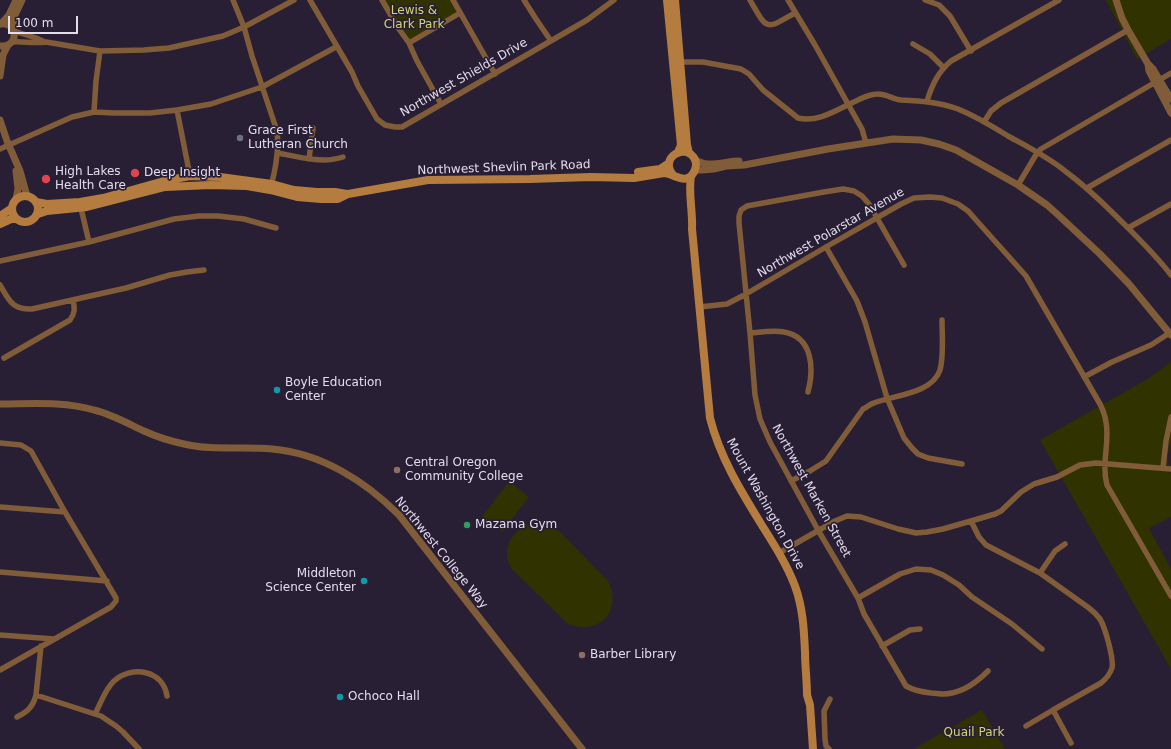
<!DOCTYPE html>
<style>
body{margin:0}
#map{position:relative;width:1171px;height:749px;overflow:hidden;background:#291f35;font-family:"DejaVu Sans",sans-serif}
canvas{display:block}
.scale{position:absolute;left:8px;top:16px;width:70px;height:18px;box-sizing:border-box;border:2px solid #e2dceb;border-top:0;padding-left:5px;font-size:12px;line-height:14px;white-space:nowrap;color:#e2dceb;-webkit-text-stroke:3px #291f35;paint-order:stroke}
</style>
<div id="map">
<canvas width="1171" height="749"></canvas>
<div class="scale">100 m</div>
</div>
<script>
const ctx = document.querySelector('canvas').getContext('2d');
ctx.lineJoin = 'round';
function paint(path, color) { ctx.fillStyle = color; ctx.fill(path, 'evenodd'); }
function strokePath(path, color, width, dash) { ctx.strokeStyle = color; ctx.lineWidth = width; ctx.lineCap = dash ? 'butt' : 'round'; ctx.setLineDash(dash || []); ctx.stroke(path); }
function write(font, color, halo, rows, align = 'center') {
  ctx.font = font + ' "DejaVu Sans",sans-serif'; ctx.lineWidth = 3.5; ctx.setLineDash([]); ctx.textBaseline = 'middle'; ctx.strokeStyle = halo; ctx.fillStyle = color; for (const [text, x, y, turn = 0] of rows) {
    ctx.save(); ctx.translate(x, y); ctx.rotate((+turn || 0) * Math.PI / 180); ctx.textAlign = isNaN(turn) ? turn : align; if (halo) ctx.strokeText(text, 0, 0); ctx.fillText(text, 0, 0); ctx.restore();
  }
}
paint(new Path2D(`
 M381,0h72l7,13 -51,30z
 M1106,0h65v39l-34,20z
 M1171,362v80l-4,14 4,18v43l-22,11 22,41v100l-131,-229 106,-60z
 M509,481l20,16 -27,35 -20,-15z
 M536,523l16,3 8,6 48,49c10,19 4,43 -21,46 -6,1 -12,-1 -19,-3l-56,-55c-13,-21 1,-42 24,-46z
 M982,710l23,39h-91z`), '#303200');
strokePath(new Path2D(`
 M233,0l11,27 8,29 25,75c2,19 -1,37 -6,55
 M310,0l42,72 6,14 19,33 8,6 10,2h7l185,-107 27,-20
 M382,0l17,29 10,14 8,18 24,43
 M453,0l42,74
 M524,0l12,19 15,22
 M750,0c18,31 15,30 45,13
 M788,0l27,45 47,84 4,14
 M925,0l14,5 11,11 21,35
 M14,31l22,7 9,4
 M12,42c11,-1 22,2 34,0l54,9 44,-1 25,-2 54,-12 21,-9 50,-27
 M409,43l51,-30
 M913,44l17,10 14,14
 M681,62h22l38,7 8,5 14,16 35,28c22,5 41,-10 60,-18 6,-3 12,-6 20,-6 8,0 15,5 23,6 19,1 38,2 57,9 17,7 34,17 50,27 20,11 40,21 57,35 19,14 36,30 52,46 19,19 38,37 54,58
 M927,101c5,-16 11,-29 24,-40l108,-61
 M177,110l13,66
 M94,112l2,-31 4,-30
 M984,122l7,-11 10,-8 127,-73
 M0,149l72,-32 22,-5 20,1h36l27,-3 34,-6 51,-17 74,-40
 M278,153c20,4 45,11 65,4
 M309,159l4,-31
 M1018,185l19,-32 4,-4 130,-76
 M1087,188l84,-48
 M80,204l9,38
 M1128,228l43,-24
 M826,247l31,54 8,21 22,76 17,40 8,10 6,6 10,4 34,6
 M0,261l89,-19 85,-23 25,-3h19l26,3 32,9
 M904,265l-35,-61 -7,-8 -8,-5 -11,-2 -19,3 -77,14 -6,4 -2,6v7l11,110 5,62 5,24 10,23 48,88 40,68 6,16 42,72c7,4 16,6 25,7 4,0 8,1 12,1 17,0 33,-11 45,-23
 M0,285c9,15 12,25 32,24l94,-21 44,-13 17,-3 17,-2
 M699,307l28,-3 19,-10 80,-47 75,-43 13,-6 16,-1 12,1 16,6 10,7 58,65 74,128c3,6 5,11 6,18 4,21 -5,41 1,63l64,111
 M750,333c11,-1 24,-3 34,-1 29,5 30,37 24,60
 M4,358l66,-38c5,-7 5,-11 3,-20
 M1084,377l28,-15 39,-17 20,-13
 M0,443l21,2 10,6 34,61 51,86v3l-5,6 -111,63
 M1163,468l3,-27 5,-24
 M791,481l19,-10 16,-10 37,-52c4,-2 7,-5 11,-6 20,-8 58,-9 66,-33 4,-14 2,-35 2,-50
 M0,507l65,5
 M971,521l8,16 7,8 54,28 49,35c4,3 8,7 11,11 5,8 14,40 12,49 -2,6 -6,11 -11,15l-48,27 -27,16
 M779,553l56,-32 12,-5 14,1 37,12 18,4 11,-1 16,-3 28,-8 24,-7 6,-3 20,-19 13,-8 23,-7 23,-12 16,-2 75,6
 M0,572l107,9
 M1040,573l15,-22 10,-7
 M858,598l42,-24 16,-5 15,1 12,5 16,10 13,12 40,27 30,25
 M0,635l54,4
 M882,646l28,-16 10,-1
 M36,695l65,21 15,10 7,6 16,17
 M1053,710l18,33
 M95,714c6,-11 10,-25 19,-33 18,-16 49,-11 53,15
 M17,717c10,-5 16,-10 19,-22l5,-49
 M829,749l-3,-3 -1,-7 -1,-28 6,-12`), '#805d38', 5.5);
strokePath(new Path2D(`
 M1116,0l6,18 6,12 20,34 5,5 18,30
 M0,24c19,-3 19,24 0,22
 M1,24l8,-9 7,-15
 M12,28l2,-11 8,-17
 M1148,64l1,7 22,42
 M0,76l3,-21 5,-10
 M0,120l7,21 13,30 7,25
 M695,159c10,10 31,2 44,2
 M693,173l4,-3h5l12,-1 12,-3 18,-1 84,-16 65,-10 28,1 18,4 17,6 62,35 29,20 9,8 44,41 29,30 42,51
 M16,199l2,-10 -2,-18
 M0,404c31,0 63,-3 94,6 17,4 33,13 50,21 13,6 26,10 40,13 29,7 59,2 88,5 49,4 93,32 127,66l183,234`), '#805d38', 7);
strokePath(new Path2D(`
 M667,0l14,145 -3,7
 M675,0l12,145 2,8
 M638,172l22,-3 9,-6
 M691,176c-3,17 2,35 1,53l18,189c10,40 32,75 53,109 12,19 24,38 32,59 8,22 9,44 10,66 0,14 2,29 2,43l3,10 3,44
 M12 209a13 13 0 1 1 26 0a13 13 0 1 1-26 0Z
 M36,202l11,2 33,-2 23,-4 61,-17 26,-5 30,1 52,7 22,6 23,2h18l12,2
 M38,214l9,-3 40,-4 78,-20 46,-2 36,1 23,4 27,7 24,2h17l10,-5 80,-14 102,-1 61,-2 43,1 30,-5c11,1 22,13 30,-1 2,-4 3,-8 1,-12 -8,-19 -38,-2 -21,16
 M0,216l12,-8
 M0,224l11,-5h5`), '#b47c3e', 8);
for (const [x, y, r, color] of [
 [240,138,4,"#6b7280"],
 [135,173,5,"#e0444e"],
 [46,179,5,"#e0444e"],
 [277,390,4,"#0f9aa8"],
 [397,470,4,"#8d6e63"],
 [467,525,4,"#2e9e5b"],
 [364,581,4,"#0f9aa8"],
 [582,655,4,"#8d6e63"],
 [340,697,4,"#0f9aa8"]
]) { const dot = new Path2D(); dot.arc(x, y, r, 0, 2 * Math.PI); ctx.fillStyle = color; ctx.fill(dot); strokePath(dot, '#291f35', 1.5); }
write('12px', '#cfd774', '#291f35', [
 ["Lewis &",414,11],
 ["Clark Park",414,25],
 ["Quail Park",974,733]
]);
write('12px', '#e2dceb', '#291f35', [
 ["Northwest Shields Drive",464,78,-30],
 ["Northwest Shevlin Park Road",504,168,-2],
 ["Northwest Polarstar Avenue",831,233,-30],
 ["Northwest Marken Street",811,491,61],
 ["Mount Washington Drive",765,504,61],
 ["Northwest College Way",441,553,51]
]);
write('12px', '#e2dceb', '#291f35', [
 ["Grace First",248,131],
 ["Lutheran Church",248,145],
 ["High Lakes",55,172],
 ["Health Care",55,186],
 ["Deep Insight",144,173],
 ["Boyle Education",285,383],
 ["Center",285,397],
 ["Central Oregon",405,463],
 ["Community College",405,477],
 ["Mazama Gym",475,525],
 ["Middleton",356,574,"right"],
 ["Science Center",356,588,"right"],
 ["Barber Library",590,655],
 ["Ochoco Hall",348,697]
], 'left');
</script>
